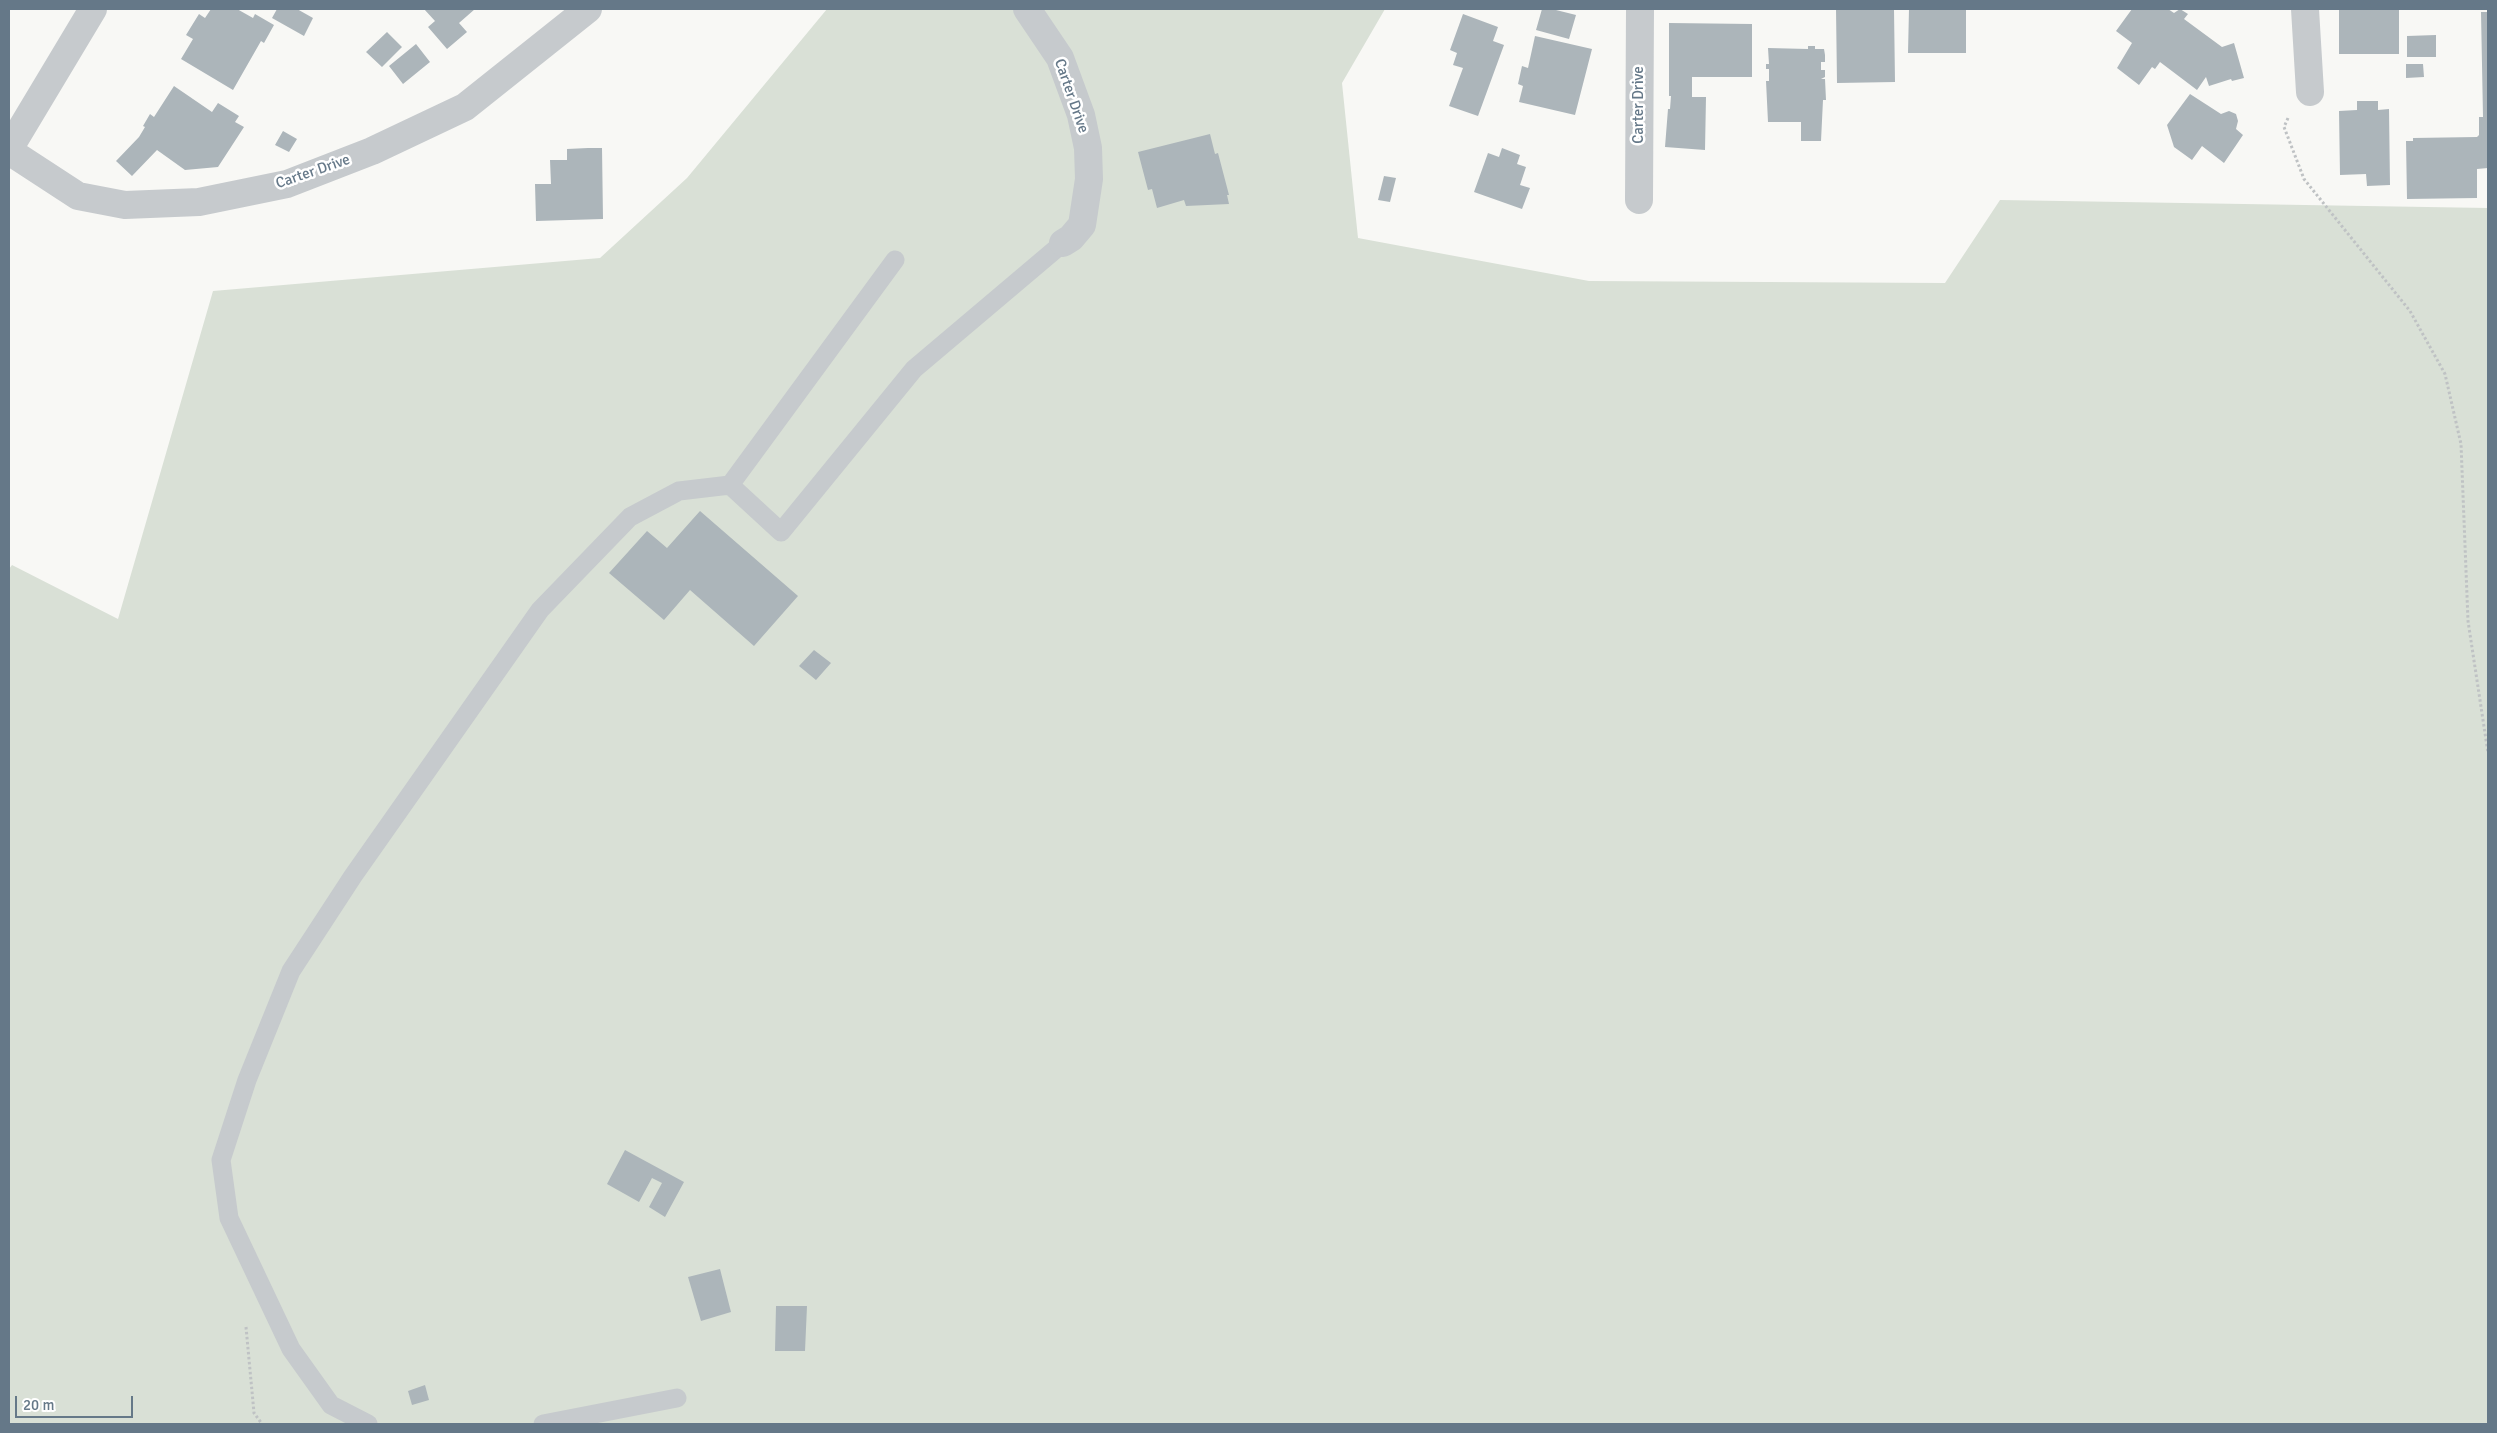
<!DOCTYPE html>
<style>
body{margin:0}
#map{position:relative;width:2497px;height:1433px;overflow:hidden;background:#f8f8f5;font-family:Signika,sans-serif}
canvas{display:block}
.frame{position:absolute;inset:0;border:10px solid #657888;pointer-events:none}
.scale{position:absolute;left:15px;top:1396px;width:118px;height:22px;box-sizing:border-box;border:2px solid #657888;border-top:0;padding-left:6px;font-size:15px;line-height:18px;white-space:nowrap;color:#657888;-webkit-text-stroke:4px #fff;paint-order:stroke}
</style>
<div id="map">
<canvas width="2497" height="1433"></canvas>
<div class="frame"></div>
<div class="scale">20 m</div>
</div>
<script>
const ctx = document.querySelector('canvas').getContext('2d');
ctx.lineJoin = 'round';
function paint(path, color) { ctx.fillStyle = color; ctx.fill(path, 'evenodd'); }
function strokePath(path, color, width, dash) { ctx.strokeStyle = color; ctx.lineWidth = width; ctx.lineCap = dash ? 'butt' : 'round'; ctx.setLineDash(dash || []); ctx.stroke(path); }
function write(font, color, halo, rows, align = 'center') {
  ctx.font = font + ' Signika,sans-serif'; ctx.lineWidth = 5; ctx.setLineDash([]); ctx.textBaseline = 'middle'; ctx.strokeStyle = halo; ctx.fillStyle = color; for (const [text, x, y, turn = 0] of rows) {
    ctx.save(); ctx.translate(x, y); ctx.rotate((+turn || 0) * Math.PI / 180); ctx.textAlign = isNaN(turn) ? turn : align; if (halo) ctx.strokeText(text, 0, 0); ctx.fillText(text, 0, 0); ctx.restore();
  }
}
paint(new Path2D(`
 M827,9h558l-43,74 16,155 231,43 356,2 55,-83 488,8v1216h-2479v-855l3,-4 106,54 95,-328 387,-33 87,-80z`), '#d9e0d6');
paint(new Path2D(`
 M211,9h26l16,9 2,-4 19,11 -10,18 -3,-2 -28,49 -52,-31 12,-20 -7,-4 13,-21 6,4z
 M277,9h20l16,9 -9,18 -32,-18z
 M424,9h51l-16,14 8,9 -20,17 -19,-22 7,-6z
 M1542,9h10l24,6 -7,24 -33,-9z
 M1836,9h58l1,73 -58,1z
 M1909,9h57v44h-58z
 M2132,9h36l6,4 6,-4 8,5 -4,5 38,28 12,-4 10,35 -12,3 -1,-2 -22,7 -3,-9 -9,13 -37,-28 -5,7 -3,-2 -13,18 -22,-17 15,-25 -16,-12z
 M2339,9h60v45h-60z
 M2481,12h7v156l-11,1v29l-70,1 -1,-58h7v-3l64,-1 2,-2v-18h4z
 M1463,14l35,13 -5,14 11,4 -26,71 -29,-10 14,-38 -10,-3 4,-12 -7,-3z
 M1669,23l83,1v53h-60v20h14l-1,53 -40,-3 3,-38h2l1,-13h-2z
 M387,32l15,15 -20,20 -16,-15z
 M2436,35v22h-29v-21z
 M1535,36l57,13 -17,66 -56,-13 4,-16 -5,-2 4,-18 6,2z
 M416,44l14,18 -27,22 -14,-18z
 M1808,46h7v3h9l1,6v7h-4v8h4v7l-4,2h4l1,21h-3l-2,41h-20v-19h-33l-2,-41h3v-12h-3v-5h3l-1,-16 40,1z
 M2406,64h17l1,13 -18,1z
 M174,86l38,26 6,-9 21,13 -4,6 9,5 -26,40 -33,3 -28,-20 -25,26 -16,-15 23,-24 6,-10 -2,-1 7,-12 4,3z
 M2190,94l31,20 8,-3 7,3 2,7 -2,8 7,6 -19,28 -22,-17 -10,14 -18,-13 -7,-22z
 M2357,101h21v9l11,-1 1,76 -23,1 -1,-12 -26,1 -1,-64 18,-1z
 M283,131l14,8 -8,13 -14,-7z
 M1210,134l5,20 3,-1 11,42h-2l2,9 -43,2 -2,-6 -27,8 -5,-19 -4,1 -10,-38z
 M588,148h14l1,71 -67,2 -1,-37h16l-1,-24h17v-11z
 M1502,148l18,7 -3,9 9,3 -6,18 10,3 -8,21 -48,-17 14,-39 11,4z
 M1384,176l12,2 -6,24 -12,-2z
 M700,511l98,85 -44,50 -64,-56 -26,30 -55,-47 38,-42 20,17z
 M814,650l17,13 -15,17 -17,-14z
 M625,1150l59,32 -19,35 -16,-10 13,-24 -10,-5 -13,24 -32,-18z
 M720,1269l11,43 -30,9 -13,-44z
 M776,1306h31l-2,45h-30z
 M425,1385l4,15 -17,5 -4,-14z`), '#acb5ba');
strokePath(new Path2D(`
 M2288,118l-4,9 20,52 106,132 35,63 16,70 7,177 20,132
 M246,1327l8,86 8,11`), '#bfc2c4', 3, [2.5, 2.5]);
strokePath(new Path2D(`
 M730,485l165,-225
 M368,1424l-37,-19 -40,-56 -62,-131 -8,-58 26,-80 44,-109 62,-95 187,-266 90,-93 49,-26 51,-6 51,47 133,-163 149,-126
 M543,1424l134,-26`), '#c6cacd', 19);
strokePath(new Path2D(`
 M1027,9l33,49 21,57 7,33 1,31 -7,46 -11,13 -8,5
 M2305,9l5,83
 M9,149l84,-140
 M9,151l69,45 47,9 74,-3 88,-18 85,-33 93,-44 123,-98
 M1639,200l1,-191`), '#c6cacd', 28);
write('15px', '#657888', '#fff', [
 ["Carter Drive",1071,96,71],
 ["Carter Drive",1639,105,-90],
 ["Carter Drive",313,172,-19]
]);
</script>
